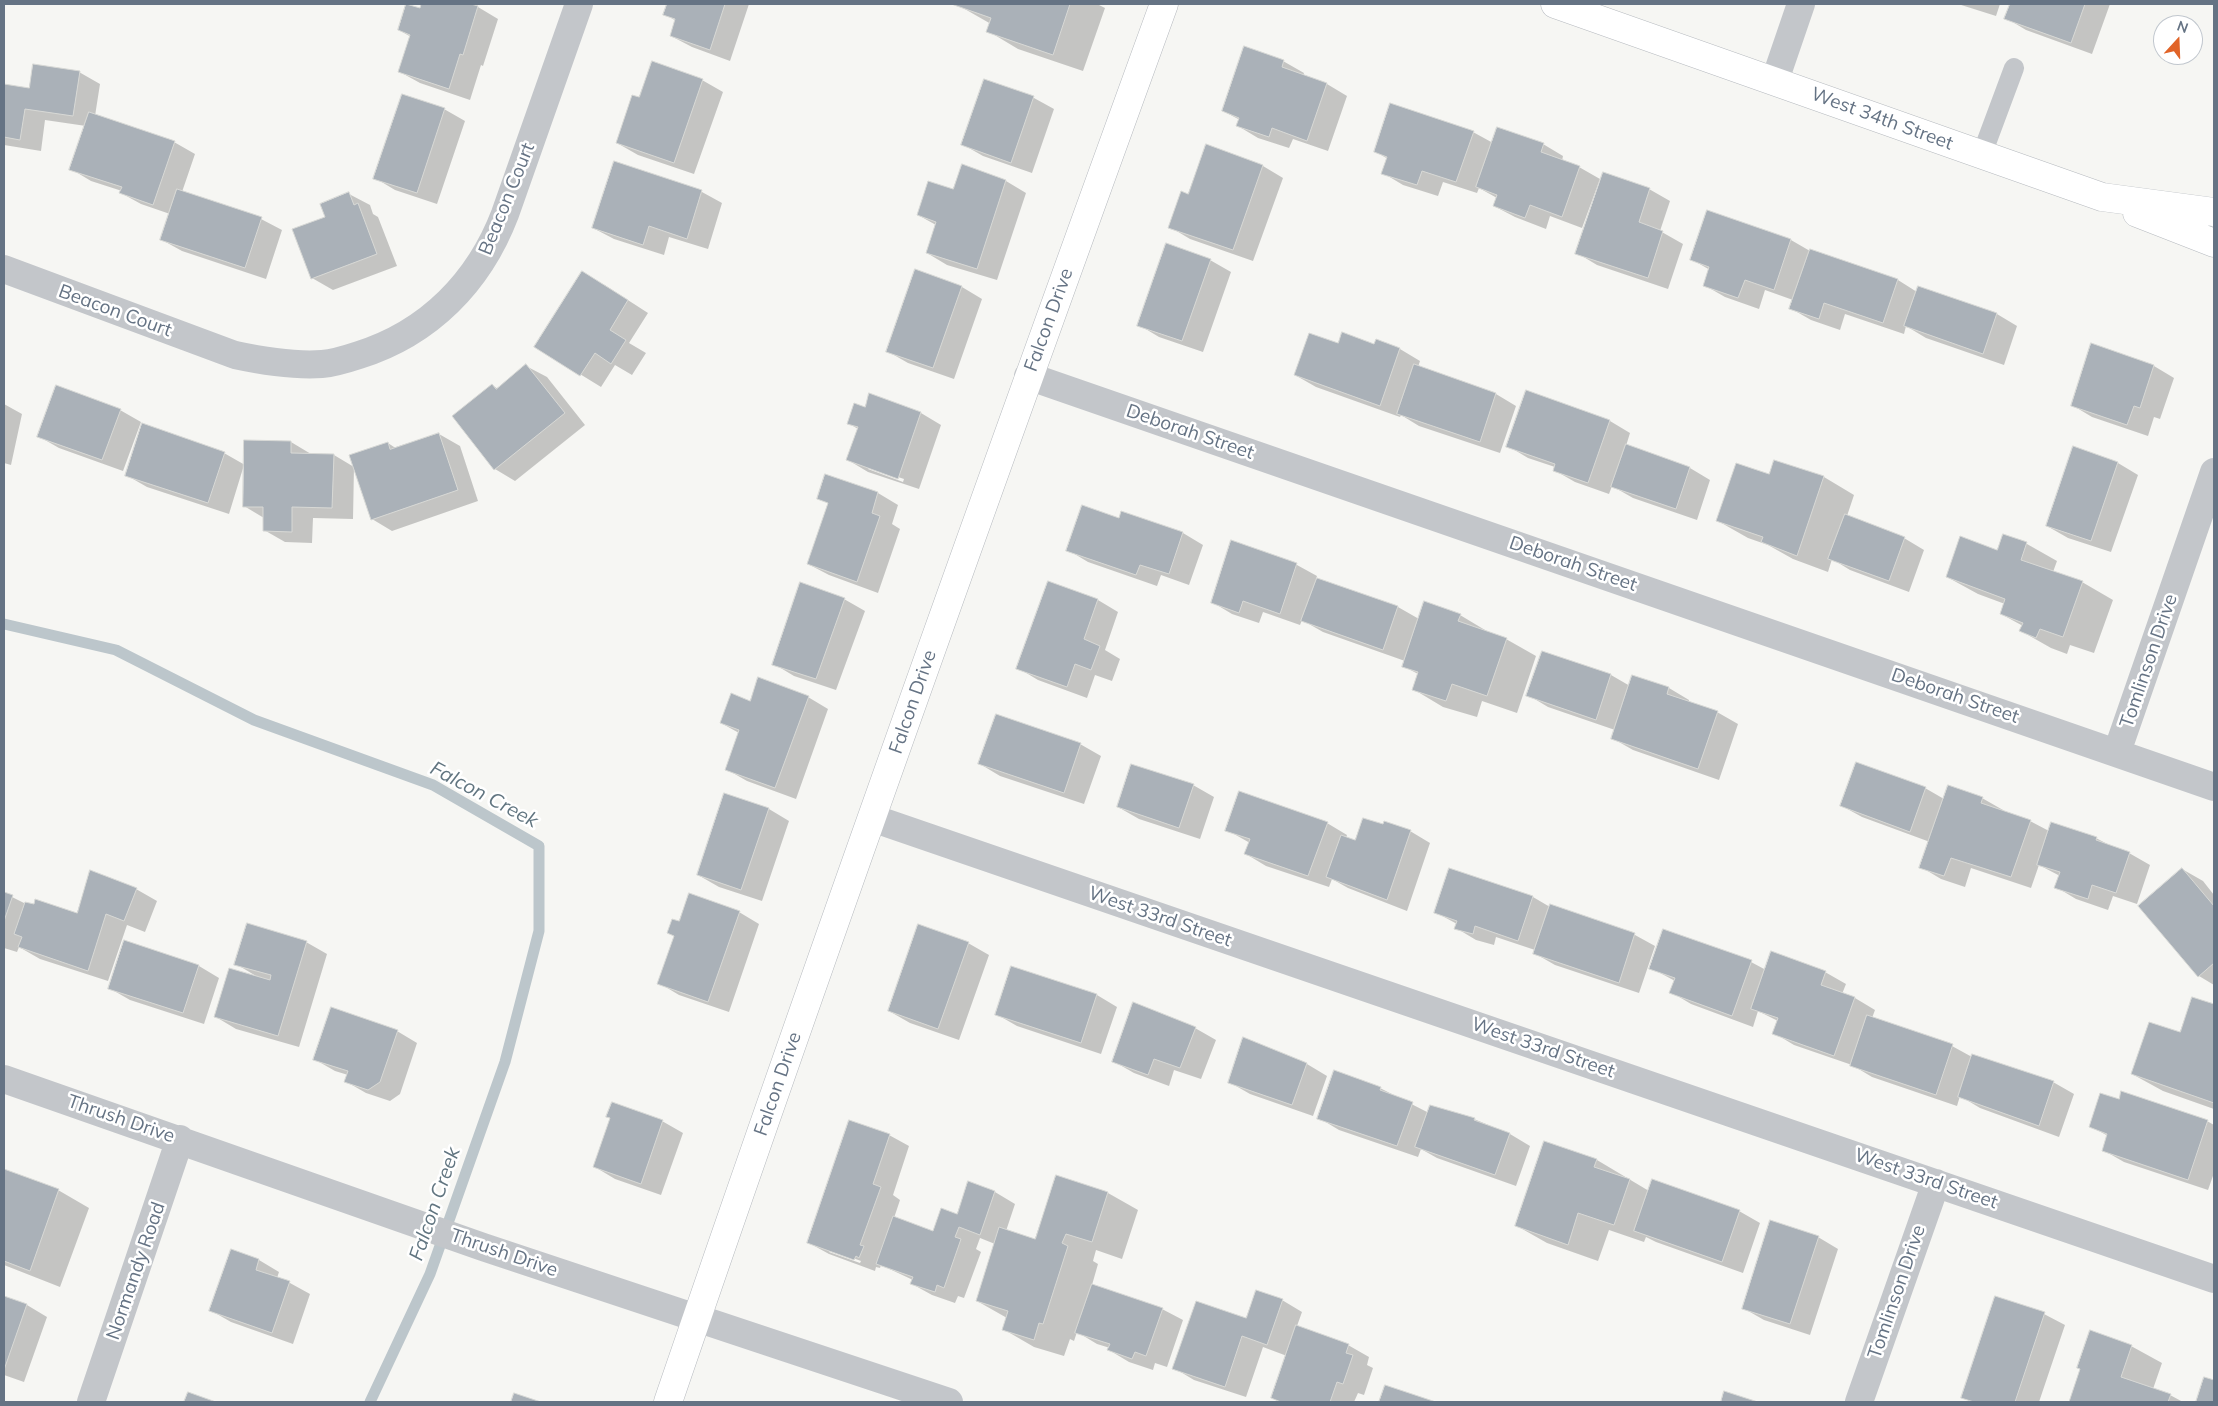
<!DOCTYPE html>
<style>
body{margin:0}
#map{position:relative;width:2218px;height:1406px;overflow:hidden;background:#f6f6f3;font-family:Mulish,sans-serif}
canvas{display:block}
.frame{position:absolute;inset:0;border:5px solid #657384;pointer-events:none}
.north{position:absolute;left:2153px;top:15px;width:50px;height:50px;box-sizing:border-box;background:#fff;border:1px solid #c1c7ce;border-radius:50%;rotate:20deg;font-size:14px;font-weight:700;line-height:20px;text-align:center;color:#657384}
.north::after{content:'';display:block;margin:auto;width:18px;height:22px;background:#e16428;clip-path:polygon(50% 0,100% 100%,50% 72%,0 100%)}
</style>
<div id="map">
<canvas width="2218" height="1406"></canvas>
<div class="frame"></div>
<div class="north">N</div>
</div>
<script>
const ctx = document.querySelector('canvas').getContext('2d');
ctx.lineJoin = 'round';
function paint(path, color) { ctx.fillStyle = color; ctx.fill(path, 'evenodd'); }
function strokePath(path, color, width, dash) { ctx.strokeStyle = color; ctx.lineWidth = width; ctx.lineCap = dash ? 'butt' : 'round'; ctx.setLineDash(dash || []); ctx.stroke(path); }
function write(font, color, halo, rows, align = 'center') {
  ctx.font = font + ' Mulish,sans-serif'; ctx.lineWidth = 5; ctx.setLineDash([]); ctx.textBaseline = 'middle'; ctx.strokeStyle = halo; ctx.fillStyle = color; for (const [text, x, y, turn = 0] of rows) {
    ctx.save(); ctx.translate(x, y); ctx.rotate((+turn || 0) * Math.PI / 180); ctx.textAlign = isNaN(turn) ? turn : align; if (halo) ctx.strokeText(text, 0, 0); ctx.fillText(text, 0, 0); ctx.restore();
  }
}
paint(new Path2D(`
 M423,4h44l11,3 20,12 -15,47 -2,-1 -11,35 -50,-17 -20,-11 11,-35 -12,-7 22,-20z
 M668,4h81l-19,57 -38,-14 -21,-11 5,-15 -11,-7z
 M956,4h141l8,4 -22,63 -65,-22 -30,-18 3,-7z
 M1958,4h42l-4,12z
 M2011,4h99l-18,50 -66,-24 -20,-12z
 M1283,61l21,12 -1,3 24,8 20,12 -19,55 -35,-12 -4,9 -31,-10 -20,-12 2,-6 -17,-9z
 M79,72l21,12 -5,32 79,26 21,12 -13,38 79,27 21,11 -16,49 -84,-28 -20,-11 8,-26 -29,-10 -20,-11 1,-2 -31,-10 -20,-12 15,-43 -41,-6 -4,31 -37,-6v-60l26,4z
 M702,80l21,12 -29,82 -56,-19 -21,-12 23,-44z
 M985,80l49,18 20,11 -22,64 -49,-17 -21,-12z
 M444,109l21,12 -28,83 -42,-14 -20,-12z
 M1473,132l20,11 50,1 20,12 -1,5 17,6 21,12 -18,49 -32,-12 -4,13 -31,-12 -21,-11 3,-8 -18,-10 -2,5 -34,-11 -5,14 -35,-11 -20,-12 5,-14 -12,-7z
 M1207,146l56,20 20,12 -30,83 -63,-22 -20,-12 19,-31z
 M614,163l88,29 20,11 -14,46 -39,-12 -5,18 -50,-16 -21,-11z
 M1006,181l20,12 -29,87 -50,-15 -20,-12 9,-28 -18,-10 35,-25z
 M1649,189l21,12 -10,30 23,13 -15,45 -71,-24 -20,-12z
 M349,194l21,11 3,9 5,3 19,49 -64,24 -21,-12 14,-60z
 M1708,211l83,29 19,11 88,29 19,12 2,-5 78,27 20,12 -13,39 -78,-27 -20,-12 -2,8 -59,-20 -5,16 -29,-10 -21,-12 3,-8 -28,-10 -6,19 -34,-12 -21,-12 6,-15 -19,-11z
 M1210,260l21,12 -28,80 -44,-15 -20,-12z
 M916,271l46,16 20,12 -28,80 -46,-16 -21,-12z
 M603,284l45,29 -19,30 17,10 -14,22 -17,-10 -14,22 -65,-40z
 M1376,340l24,9 20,12 -2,6 78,27 20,12 -16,47 -81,-27 -18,-11 -1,2 -84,-30 -21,-12 43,-30 36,1z
 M2092,345l62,21 20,12 -14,41 -6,-2 -6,19 -56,-19 -20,-12z
 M526,366l21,11 38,48 -70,56 -20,-12 -3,-84 6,4z
 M56,387l64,23 21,12 -18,49 -64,-23 -21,-12z
 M870,395l51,18 20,12 -22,64 -51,-17 -20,-12 10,-31 -10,-6 17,-15zM868,467l36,12 -1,3 -35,-13z
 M4,404l18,10 -11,51 -7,-2z
 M1610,421l20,12 -4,13 64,22 20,12 -13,40 -64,-22 -21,-12 -3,8 -34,-12 -21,-12 1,-3 -27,-9 -20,-12z
 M439,434l21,12 18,55 -86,30 -20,-12 16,-76 9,6z
 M291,442l20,12 23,1 20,12 -1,52 -40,-1 -1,25 -27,-1 -21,-12v-12l-20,-12v-41l-15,49 -82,-27 -21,-12 98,-22 21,12z
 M2074,448l44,15 20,12 -27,77 -43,-14 -21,-12z
 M1775,461l49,16 30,18 -7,21 57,22 20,12 -15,42 -59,-22 -18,-11 -4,13 -35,-13 -25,-14 -20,-7 -30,-17 52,-46z
 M826,476l52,17 20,12 -6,19 8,5 -22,64 -49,-18 -21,-11 21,-60 -10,-6z
 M1120,519l63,14 20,12 -14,40 -28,-10 -4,11 -69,-24 -20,-12z
 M2004,536l23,8 30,17 -4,11 29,10 31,18 -19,53 -24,-8 -3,9 -16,-6 -30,-17 2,-5 -22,-12 4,-10 -27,-10 -31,-17 51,-26z
 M1232,542l65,23 20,11 -1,3 82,28 21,12 41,-4 30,18 16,6 30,17 -19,57 -35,-12 -5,16 -34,-10 -30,-18 5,-15 -15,-8 2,-5 -82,-29 -21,-12 -2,5 -37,-13 -4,11 -27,-9 -20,-12z
 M1048,582l50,18 20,12 -13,38 15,9 -8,22 -17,-6 -8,23 -49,-18 -20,-12z
 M844,599l21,12 -29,79 -42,-14 -20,-12z
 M1542,653l69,22 19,11 3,-9 36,11 20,12v3l28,9 21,12 -19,56 -86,-30 -21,-12 3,-8 -67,-23 -20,-12z
 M808,697l20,12 -32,90 -49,-18 -21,-12 13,-36 -18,-10 30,-21z
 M1080,744l21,12 -17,48 -84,-28 -20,-12z
 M1193,785l21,12 -14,42 -61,-20 -21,-12z
 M1925,788l19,11 38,-1 21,12v1l27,10 19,10 47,7 15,8 18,7 21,12 -13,39 -24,-8 -5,14 -32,-11 -20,-12 4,-11 -21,-11 -8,23 -60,-20 -6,19 -24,-8 -20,-12 9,-25 -68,-25 -20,-11z
 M725,795l44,14 20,12 -27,80 -43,-14 -21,-12z
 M1327,823l20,12 -1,3 10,4 54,-11 20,12 -23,68 -59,-23 -16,-9 -3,8 -63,-21 -20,-12 4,-11 -23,-13z
 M2182,869l21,12 11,14v90l-15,-9 -59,-70z
 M1449,870l84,27 17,10 85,28 20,11 -16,47 -84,-28 -21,-12 1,-3 -39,-13 -2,8 -18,-5 -20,-12 1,-4 -22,-12z
 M136,889l21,12 -12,31 -18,-7 -19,56 -68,-22 -21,-12 -2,5 -13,-4v-55l22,11 51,10z
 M739,912l20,12 -30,88 -50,-17 -20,-12 21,-60z
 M125,942l74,24 20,12 -15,46 -74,-24 -21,-12z
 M306,942l21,12 -28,93 -63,-18 -20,-12 40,-41 -20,-12z
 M968,943l21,12 -30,85 -49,-17 -21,-12z
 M1751,962l15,8 59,2 21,12 -4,10 13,4 20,12 -3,8 80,28 20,11 81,25 21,12 -15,43 -79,-29 -20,-12 -3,10 -85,-29 -20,-12 -58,-20 -20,-12 4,-12 -20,-10 -5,16 -62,-23 -20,-12 4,-11 -24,-13z
 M1012,967l85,28 20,12 -16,47 -84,-28 -21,-12z
 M2193,998l21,8v103l-51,-18 -31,-17 49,-40z
 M1195,1028l21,12 -15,39 -27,-9 -5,16 -35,-13 -21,-12z
 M397,1031l20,12 -17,51 -10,7 -24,-8 -21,-12 3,-6 -13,-4 -21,-12z
 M1244,1039l63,25 20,12 -14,40 -63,-22 -21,-12z
 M1380,1088l49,25 45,6 36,15 20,12 -14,40 -79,-28 -16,-9 -3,8 -79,-27 -20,-12z
 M662,1121l21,12 -22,62 -46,-16 -20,-12z
 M2207,1121l7,4v48l-6,17 -84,-28 -21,-12 5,-14 -18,-10z
 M889,1135l20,11 -16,49 7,5 -6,18 40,14 61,-40 20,12 -9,27 30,9 72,-47 30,17 -16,49 -26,-9 -3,11 5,3 -6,21 70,24 21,11 -16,47 -12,-4 -2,7 -24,-8 -20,-12 1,-2 -13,-4 -20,-12 -3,9 -4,-2 -6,17 -30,-9 -31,-18 4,-11 -30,-17 18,-57 -15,-6 -4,11 5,3 -17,46 -6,-2 -3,7 -23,-8 -20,-11 1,-4 -32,-15 -1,3 -4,-1 -1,4 -46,-17 -20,-11zM829,1249l32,12 -1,2 -31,-11z
 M1597,1160l52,31 90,20 21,12 -17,50 -87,-31 -10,-5 -2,5 -35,-12 -11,31 -51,-18 -30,-17z
 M4,1171l54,19 31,18 -29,79 -56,-22z
 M1818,1237l20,12 -28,86 -46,-15 -21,-12z
 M259,1260l20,12 -2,6 13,5 20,11 -17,50 -62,-22 -21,-12z
 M4,1297l23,8 20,12 -23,65 -20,-7z
 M1282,1300l20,12 -5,14 51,19 21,12 -2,8 6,3 -9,27 -6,-2 -4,9h-74l-8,-4 15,-42 -24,-9 -17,50 -52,-17 -20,-12 73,-48z
 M2044,1314l21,11 -26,77h-68l-8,-5z
 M2131,1346l31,17 -9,26 17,6 13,7h-113l12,-33z
 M1386,1387l46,15h-52z`), '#0003');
strokePath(new Path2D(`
 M4,624l112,26 138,70 179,65 106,61v85l-34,131 -75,212 -60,128`), '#bcc6cb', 11);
const building = new Path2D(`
 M406,4l14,4 1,-4h50l7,2 -15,49 -3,-1 -11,35 -51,-17 12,-37 -12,-5z
 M667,4h58l-15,46 -40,-14 5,-17 -12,-4z
 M955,4h115l-17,51 -67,-23 5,-14 -37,-13z
 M2010,4h75l-14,39 -67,-24z
 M1244,46l40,14 -2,7 45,16 -20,58 -35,-13 -3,9 -33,-11 3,-8 -17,-7z
 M652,61l51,18 -29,84 -58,-20 16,-48 7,2z
 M33,64l47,7 -7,45 -48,-7 -5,31 -16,-3v-53l25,4z
 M984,79l50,17 -23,67 -50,-18z
 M402,94l43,14 -28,85 -44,-14z
 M1390,103l84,28 -18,51 -34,-11 -5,14 -36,-11 6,-17 -13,-5z
 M89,112l86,29 -22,64 -34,-12 3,-6 -53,-17z
 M1497,127l47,16 -3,9 39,14 -18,51 -32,-12 -5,13 -32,-12 4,-11 -21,-8z
 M1206,144l57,21 -30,85 -65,-22 13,-37 7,3z
 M614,161l88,29 -15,49 -38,-13 -6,19 -51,-17z
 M962,164l44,16 -29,89 -51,-16 10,-31 -19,-7 11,-34 25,8z
 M1603,172l47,16 -11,34 24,9 -15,47 -73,-24z
 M177,189l85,28 -17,51 -85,-28z
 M349,192l5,13 4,-2 19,51 -66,25 -19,-50 33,-12 -5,-13z
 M1707,210l84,29 -17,51 -29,-10 -7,18 -35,-12 6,-19 -19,-7z
 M1166,243l45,16 -29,82 -45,-15z
 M1810,249l88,30 -15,44 -59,-20 -5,16 -30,-10z
 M915,269l47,17 -29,82 -47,-16z
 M582,271l46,29 -18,30 16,10 -15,24 -16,-11 -15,23 -46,-29z
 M1918,286l79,27 -14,41 -79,-28z
 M1342,332l32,12 2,-5 24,9 -20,58 -86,-31 15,-42 29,10z
 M2091,343l63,22 -14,43 -6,-2 -7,19 -56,-19z
 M526,364l39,49 -71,57 -42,-54 40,-32 4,5z
 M1414,364l82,29 -16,49 -83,-28z
 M56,385l65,24 -19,51 -65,-23z
 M1526,390l84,30 -22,63 -35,-12 2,-7 -49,-17z
 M869,393l52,19 -23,67 -52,-19 12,-33 -11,-3 7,-21 11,4z
 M142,423l83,29 -17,51 -83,-27z
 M439,433l19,57 -87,30 -22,-65 39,-13 2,7z
 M244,440l47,1v12l43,1 -2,54 -40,-1v25l-29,-1v-24h-20z
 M1626,444l64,23 -14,42 -65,-22z
 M2073,446l45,16 -27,79 -45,-15z
 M1774,460l50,16 -27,80 -36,-14 2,-5 -47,-16 20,-58 33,11z
 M825,474l53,18 -6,21 8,3 -23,66 -50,-18 21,-61 -11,-4z
 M1082,505l37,13 2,-7 62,21 -14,42 -29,-9 -4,10 -70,-24z
 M1845,514l60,23 -16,44 -61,-22z
 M2003,534l24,8 -6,18 62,21 -20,56 -23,-8 -4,9 -17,-7 4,-8 -23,-9 5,-15 -59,-22 14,-41 37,14z
 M1231,540l66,23 -17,51 -37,-13 -4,12 -28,-10z
 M1317,578l81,28 -15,44 -82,-29z
 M1048,581l50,18 -14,40 16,7 -9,24 -16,-6 -8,23 -51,-18z
 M800,582l45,16 -29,81 -44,-14z
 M1424,601l37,13 -3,7 49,17 -20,58 -35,-12 -6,17 -34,-11 6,-18 -16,-5z
 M1542,651l69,23 -15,46 -70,-24z
 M1632,675l37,12 -2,7 51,17 -20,58 -87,-30z
 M758,677l51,19 -34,92 -50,-18 14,-40 -19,-7 11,-30 19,8z
 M996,714l85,29 -17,50 -86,-29z
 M1856,762l70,25 -16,45 -70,-26z
 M1131,764l63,20 -15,44 -62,-21z
 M1948,785l35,12 -2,6 50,17 -20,57 -60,-19 -7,18 -25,-8z
 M1239,791l89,31 -20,54 -64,-22 6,-15 -25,-8z
 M724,793l45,15 -28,82 -44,-15z
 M1363,818l20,6 1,-3 27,9 -24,70 -61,-23 15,-42 14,5z
 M2051,822l46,15 -1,3 34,12 -14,41 -24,-8 -4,14 -34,-11 6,-16 -23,-7z
 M1449,868l84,28 -15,45 -43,-15 -2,8 -19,-5 3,-8 -23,-8z
 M2182,868l32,38v57l-16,14 -60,-71z
 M90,870l47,18 -13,33 -18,-7 -18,57 -70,-24 4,-10 -8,-3 11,-32 9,2 1,-5 42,14z
 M4,892l9,3 -9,26z
 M689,893l51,18 -32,91 -51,-18 17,-48 -7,-3 5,-14 7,2z
 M1550,904l85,29 -16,50 -86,-29z
 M247,923l60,18 -29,95 -64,-19 15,-49 41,12 1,-5 -37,-10z
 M918,924l51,18 -31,87 -50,-18z
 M1663,929l89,31 -20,56 -63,-23 6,-15 -26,-9z
 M124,940l75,25 -16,48 -75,-24z
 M1771,951l55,20 -5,14 34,12 -21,59 -62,-22 6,-16 -27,-9z
 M1011,966l86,28 -16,49 -86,-28z
 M2192,997l22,7v99l-83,-29 18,-52 31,10z
 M1133,1002l63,25 -16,41 -26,-9 -6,16 -36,-13z
 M331,1007l67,23 -18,52 -12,8 -24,-8 4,-11 -35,-11z
 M1867,1015l86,29 -17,51 -86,-29z
 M1243,1037l64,26 -15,42 -64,-22z
 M1972,1054l82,27 -15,45 -81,-29z
 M1334,1070l47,17 -1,3 33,12 -16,44 -80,-27z
 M2121,1091l87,29 -20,60 -86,-29 5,-17 -18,-7 11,-34 19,6z
 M612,1102l51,18 -22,64 -48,-17 17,-49 -4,-1z
 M1430,1105l45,13 -1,2 36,13 -15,42 -80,-28z
 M849,1120l41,14 -17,50 8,3 -21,58 4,1 -5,12 -3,-2 -2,4 -47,-17z
 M1544,1141l53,18 -3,8 36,12 -16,46 -36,-12 -10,32 -53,-19z
 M4,1169l55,20 -29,82 -26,-10z
 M1056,1175l52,17 -16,50 -26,-8 -4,9 6,3 -25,78 -4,-1 -5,17 -32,-10 6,-19 -32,-10 23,-74 36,12z
 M1652,1179l88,31 -18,52 -88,-31z
 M968,1181l27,10 -15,44 -21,-8 -4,10 6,2 -17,49 -7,-3 -2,7 -25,-8 3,-7 -37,-13 17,-48 40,15 8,-23 16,6z
 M1770,1220l49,16 -29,88 -48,-15z
 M231,1249l28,10 -3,11 34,11 -18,52 -63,-22z
 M1092,1284l71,24 -17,48 -11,-4 -3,7 -25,-9 3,-6 -35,-11z
 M1256,1290l27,9 -16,46 -25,-9 -17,51 -53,-18 24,-68 50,17z
 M4,1296l23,8 -23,66z
 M1995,1296l50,16 -30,90h-41l-13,-4z
 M1296,1325l53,19 -3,9 7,2 -10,29 -6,-2 -7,20h-49l-10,-4z
 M2090,1330l42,15 -11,32 50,17 -3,8h-99l11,-33 -3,-1z
 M2204,1377l10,3v22h-18z
 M1385,1385l51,17h-57z
 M1724,1391l34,11h-37z
 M188,1392l28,10h-32z
 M514,1393l27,9h-30z`);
paint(building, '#aab1b8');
strokePath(building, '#d7d8d5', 1);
const secondary = new Path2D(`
 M1555,4l547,193 112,15
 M2137,213l77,30
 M668,1402c160,-468 327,-933 496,-1398`);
strokePath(secondary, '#b6babf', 29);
strokePath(new Path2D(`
 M1982,154l32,-86`), '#c3c6ca', 20);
strokePath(new Path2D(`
 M1775,80l26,-76
 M4,269l231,86c28,6 58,11 87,9 13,-1 25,-5 37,-9 70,-22 120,-73 146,-141l74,-210
 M1028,376l1186,411
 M2117,752l97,-280
 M872,818l1342,461
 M4,1079l479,168 466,155
 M91,1402l89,-263
 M1859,1402l77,-219`), '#c3c6ca', 28);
strokePath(secondary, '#fff', 28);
write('19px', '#657384', '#fff', [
 ["West 34th Street",1882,119,20],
 ["Beacon Court",507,199,-68],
 ["Beacon Court",115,311,20],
 ["Falcon Drive",1049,320,-70],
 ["Deborah Street",1190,432,19],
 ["Deborah Street",1573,564,19],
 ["Tomlinson Drive",2149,661,-71],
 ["Deborah Street",1955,696,19],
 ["Falcon Drive",913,702,-71],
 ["West 33rd Street",1160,917,19],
 ["West 33rd Street",1543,1048,19],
 ["Falcon Drive",778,1084,-71],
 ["Thrush Drive",121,1119,19],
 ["West 33rd Street",1926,1179,19],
 ["Thrush Drive",504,1253,19],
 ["Normandy Road",136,1271,-71],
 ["Tomlinson Drive",1897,1292,-71]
]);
write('italic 20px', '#617580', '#fff', [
 ["Falcon Creek",484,795,28],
 ["Falcon Creek",435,1204,-71]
]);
</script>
